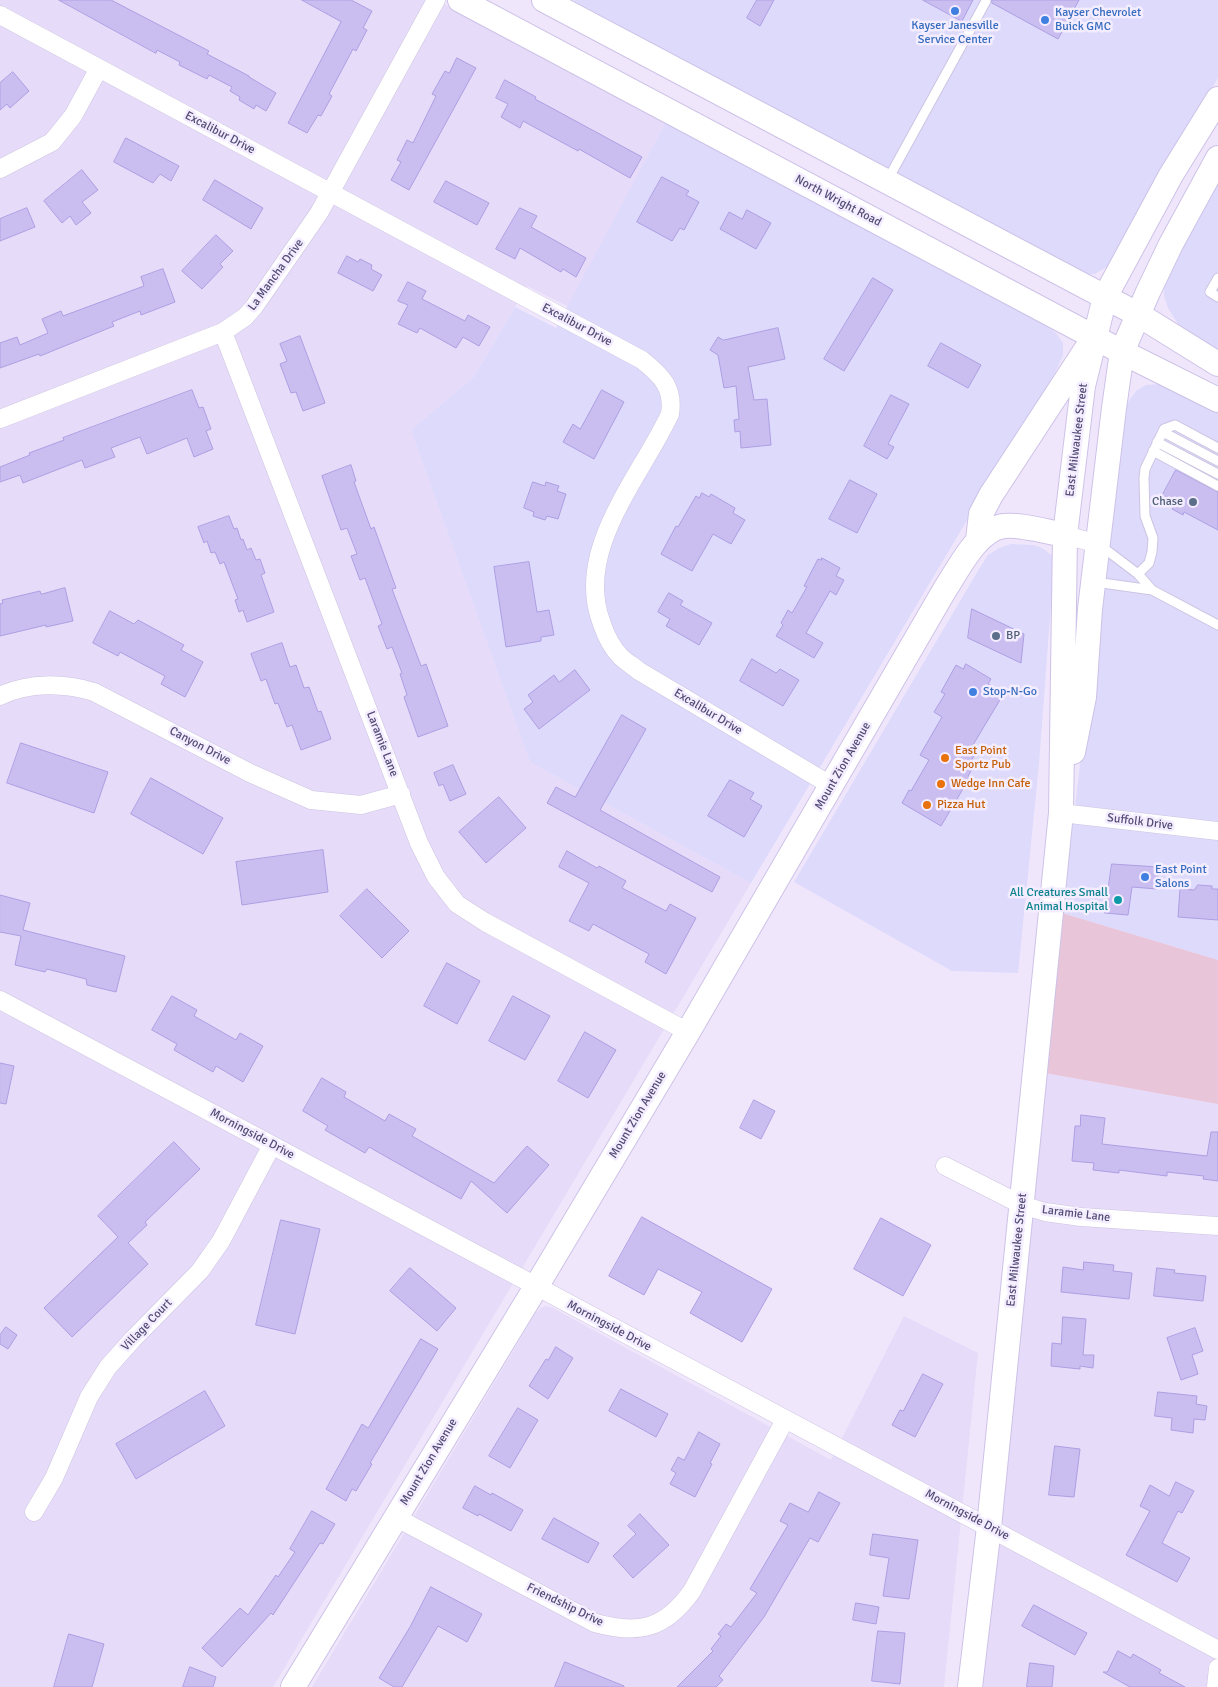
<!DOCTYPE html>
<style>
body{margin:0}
canvas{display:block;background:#f0e6fc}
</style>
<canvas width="1218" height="1687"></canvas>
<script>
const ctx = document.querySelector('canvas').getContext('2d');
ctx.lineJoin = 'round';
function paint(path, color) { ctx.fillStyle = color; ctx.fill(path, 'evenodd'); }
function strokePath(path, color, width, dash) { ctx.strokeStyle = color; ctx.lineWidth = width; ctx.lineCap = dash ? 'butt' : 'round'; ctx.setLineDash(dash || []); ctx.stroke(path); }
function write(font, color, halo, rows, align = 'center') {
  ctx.font = font + ' Signika,sans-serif'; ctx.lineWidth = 5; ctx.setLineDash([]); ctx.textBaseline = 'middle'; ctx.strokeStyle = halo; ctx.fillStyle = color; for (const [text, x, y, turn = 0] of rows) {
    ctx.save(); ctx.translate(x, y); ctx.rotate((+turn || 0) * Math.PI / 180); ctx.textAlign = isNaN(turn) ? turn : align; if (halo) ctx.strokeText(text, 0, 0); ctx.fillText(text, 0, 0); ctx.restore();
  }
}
paint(new Path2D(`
 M0,0h437l229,122 -97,185 -42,-21 -53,91 -63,53 119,332 221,121 -478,804h-273z
 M1045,1073l173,31v583h-236z
 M545,1306l8,2 278,152 73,-144 74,37 -34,334h-632l206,-344 17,-29 6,-6z`), '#e6dbf8');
paint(new Path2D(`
 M574,0h644v78l-64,104 -46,84 -13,8h-9l-9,-2 -503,-271z
 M666,122l379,203 11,8 7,10v12l-7,16 -305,512 -221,-121 -119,-332 63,-53 41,-70 41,21z
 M1218,182v169l-38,-24 -12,-19 -4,-12v-9l4,-11 16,-34z
 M1161,384l57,28v548l-156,-47 61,-500 5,-11 8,-11 10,-6z
 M1011,544l23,1 8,3 11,8 1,8 -15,200 -21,209 -66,-2 -158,-89 185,-313 9,-14 11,-7z`), '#dedafc');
paint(new Path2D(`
 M1062,913l156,47v144l-173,-31z`), '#e9c5da');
const building = new Path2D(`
 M59,0h52l98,51 -2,3 42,22v1l27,16 -10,18 -10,-6 -2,4 -15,-9 1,-3 -10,-6 2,-4 -23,-12 -2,4 -28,-14 1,-3 -23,-12 -1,3z
 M302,0h49l21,11 -9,17 4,2 -11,21 -3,-2 -24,45 3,2 -11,20 -3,-1 -11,18 -19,-10 53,-101z
 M757,0h17l-14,26 -13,-8z
 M923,0h50l-11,21z
 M992,0h87l-21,39 -66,-36z
 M457,58l19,10 -67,122 -18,-10 10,-18 -4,-2 10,-20 6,3 23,-47 -4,-2 13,-23 4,2z
 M13,72l16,19 -19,17 -3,-4 -7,6v-27z
 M505,80l31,17 -1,2 107,58 -12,21 -51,-29 -1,2 -55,-30 -3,7 -19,-11 7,-13 -12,-6z
 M126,138l53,28 -8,15 -11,-7 -7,9 -39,-21z
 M82,170l16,20 -16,12 9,11 -15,12 -6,-9 -8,7 -18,-22z
 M662,177l27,14 -3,4 13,7 -15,28 -4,-2 -8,13 -35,-19z
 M215,180l48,28 -12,21 -48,-29z
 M446,181l43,22 -12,22 -43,-23z
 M27,208l8,19 -35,14v-22z
 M520,208l17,8 -6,11 55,31 -10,19 -13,-8 -2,3 -41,-24 -5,11 -19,-10z
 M747,210l24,13 -15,26 -36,-20 9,-17 13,7z
 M216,235l17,16 -13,13 3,3 -21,22 -20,-18z
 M347,256l11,6 2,-3 12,6 -1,4 11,6 -9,16 -35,-18z
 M163,269l12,33 -34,13 -1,-4 -28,11 2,4 -74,30 -1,-2 -39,14v-25l17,-6 3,8 28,-12 -6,-14 19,-8 2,5 81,-30 -3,-9z
 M873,278l20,12 -49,81 -20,-12z
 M408,282l18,9 -4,8 43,22 3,-6 22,12 -11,19 -16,-9 -7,11 -36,-20 -3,5 -19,-9 10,-19 -10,-4z
 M778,328l7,31 -37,8 6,33 13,-1 4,46 -30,3 -1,-17 -5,1 -1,-12 5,-1 -3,-33 -12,2 -6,-33 -8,-5 8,-13 5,3z
 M300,336l25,67 -22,8 -7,-19 -5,1 -11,-29 7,-3 -7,-17z
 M941,343l40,22 -13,23 -40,-22z
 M192,390l7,18 4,-1 8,22 -5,2 7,18 -19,8 -7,-19 -40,16 -7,-17 -29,11 4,9 -30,11 -3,-8 -59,23 -3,-8 -20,7v-15l30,-12 -1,-2 35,-13 -1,-2z
 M602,390l22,12 -30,57 -31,-17 10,-18 7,5z
 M891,395l18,9 -21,40 6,3 -7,12 -23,-13z
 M351,465l5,16 -2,1 17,47 3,-2 22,61 -4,1 29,77 5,-2 22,62 -30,11 -14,-40 3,-2 -7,-21 2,-1 -10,-26 -5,2 -9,-23 4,-2 -17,-46 -5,2 -9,-24 6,-2 -10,-26 -6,2 -19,-54z
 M1176,470l42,22v38l-34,-18 -1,3 -11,-6 2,-3 -13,-8z
 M850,480l27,14 -20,39 -28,-14z
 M533,482l12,4 1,-4 13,4 -2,5 9,3 -8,25 -11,-3 -2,4 -12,-4 1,-4 -10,-4z
 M702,493l7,4 2,-3 24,14 -2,5 12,7 -14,24 -18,-10 -21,37 -31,-17 15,-28 2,1 18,-31 3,2z
 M229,516l5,13 3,-1 4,12 2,-1 4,11 4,-2 5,12 4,-1 5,14 -4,2 13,37 -27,10 -4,-12 -4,2 -4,-12 3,-1 -14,-37 -4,2 -5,-12 -4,1 -4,-12 -3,2 -6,-16z
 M822,558l18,10 -4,8 8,4 -8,15 -6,-4 -24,42 17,10 -9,15 -38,-22 7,-11 -2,-2 7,-13 4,3 15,-26 -3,-1 14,-27 3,1z
 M529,562l8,50 12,-2 5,25 -13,2v4l-35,6 -12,-80z
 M65,588l8,33 -27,6v-2l-46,11v-32l3,-1 -1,-3 38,-9 1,3z
 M669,593l14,8 -3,4 32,18 -13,22 -33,-19 4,-7 -12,-7z
 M972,609l52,25 -3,29 -53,-25z
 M110,611l24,13 4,-4 46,25 -3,5 22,12 -18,35 -24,-13 4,-8 -45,-24 -2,4 -25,-13z
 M282,643l8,24 6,-2 8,23 5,-1 9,25 3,-1 10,28 -30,11 -9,-25 -5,2 -9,-24 -3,1 -9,-25 -5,2 -10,-27z
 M752,659l24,14 4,-4 19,11 -16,26 -43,-25z
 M966,664l25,15 -3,5 16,9 -31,52 6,3 -8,13 4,3 -7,12 2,1 -29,49 -39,-23 7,-13 2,1 18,-31 -9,-5 22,-38 -8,-5 11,-18 -4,-2 15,-27 7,4z
 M575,670l15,20 -51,39 -15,-20 9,-7 -5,-7 26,-20 5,7z
 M622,715l24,14 -46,81 120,67 -8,15 -165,-89 9,-16 19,10z
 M21,743l87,29 -14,41 -87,-30z
 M453,765l13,29 -16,7 -7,-17 -4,2 -5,-13z
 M151,778l72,40 -20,36 -72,-40z
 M730,780l24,13 -4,6 12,7 -18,31 -36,-21z
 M499,797l27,31 -40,35 -27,-31z
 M323,850l5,42 -86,13 -6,-43z
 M567,851l30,17 2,-2 27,15 -4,7 44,23 4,-7 26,14 -30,56 -21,-12 4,-8 -56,-30 -4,7 -20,-10 20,-38 -30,-16z
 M1112,864l47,3 -2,22 -25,-2 -4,28 -23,-2z
 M1198,885l14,1v3h6v31l-40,-3 2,-28 14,1z
 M367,889l42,42 -27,27 -42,-42z
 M0,895l30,8 -7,27 102,26 -9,36 -29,-7 -1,-6 -39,-10 -2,3 -30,-7 6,-29 -21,-4z
 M447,963l33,18 -23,43 -33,-18z
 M172,996l25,14 -3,6 42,24 4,-7 23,13 -20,36 -27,-16 -3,6 -39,-22 3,-6 -25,-14z
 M513,996l37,20 -25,44 -36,-19z
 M585,1032l31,18 -28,48 -30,-17z
 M0,1063l14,3 -8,38 -6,-1z
 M322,1078l24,14 -2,5 41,24 4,-7 27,15 -4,7 82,47 33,-37 22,19 -42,48 -36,-32 -10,18 -92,-52 -4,6 -40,-23 3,-4 -25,-15z
 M754,1100l21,11 -14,28 -21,-11z
 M1081,1115l24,3 -3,26 105,12 4,-24h7v49l-15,-2 1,-3 -37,-4v4l-48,-6v3l-26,-3 1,-7 -22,-2 3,-35h5z
 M174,1142l26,27 -55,53 2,3 -19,18 20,21 -76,73 -28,-29 74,-71 -20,-21z
 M642,1217l130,72 -30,53 -52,-29 12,-21 -44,-23 -14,26 -35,-19z
 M881,1218l50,27 -28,51 -49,-27z
 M281,1220l39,9 -25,105 -39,-9z
 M1084,1262l30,3 -1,6 19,2 -3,26 -68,-7 2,-25 20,3z
 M410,1268l46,40 -19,23 -47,-40z
 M1157,1268l18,2 -1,3 32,3 -3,25 -49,-5z
 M1063,1317l23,2 -3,36h11l-1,13 -13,-2v3l-29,-3 1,-23 9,1z
 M6,1327l11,8 -9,14 -8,-5v-9z
 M1195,1328l8,23 -11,4 6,19 -17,6 -14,-42z
 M421,1339l17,10 -68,114 2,1 -16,27 -4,-2 -6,12 -20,-12 36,-65 6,4z
 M556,1347l17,11 -25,41 -19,-13 17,-27 2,1z
 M923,1374l20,10 -28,53 -23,-12 8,-15 3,1z
 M621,1389l47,25 -12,23 -47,-26z
 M205,1391l20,35 -89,53 -20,-35z
 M1158,1392l39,4 -1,8 11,2 -2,14 -11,-1 -1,14 -22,-3 1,-12 -17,-2z
 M518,1408l20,12 -28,48 -21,-12z
 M699,1432l21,12 -10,19 2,1 -17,33 -25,-13 6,-11 -5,-3 7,-13 6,3z
 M1055,1446l25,3 -6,48 -25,-2z
 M1176,1482l18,9 -12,22 -4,-2 -16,32 28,15 -13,24 -51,-27 24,-44 -10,-5 10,-21 19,11z
 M475,1486l16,9 1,-2 31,17 -12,21 -32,-17 -1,2 -15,-8z
 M819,1492l21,11 -22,39 -8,-4 -46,79 -45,59 4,4 -7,7h-39l36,-36 -2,-2 10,-13 -3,-2 8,-10 5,3 26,-34 -7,-4 38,-64 -8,-4 10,-18 18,9z
 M312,1511l23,13 -12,20 -3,-1 -47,72 -2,-2 -49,54 -20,-19 38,-40 8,7 28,-40 2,2 17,-25 -5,-3z
 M640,1514l29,31 -36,33 -20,-22 23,-22 -8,-8z
 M554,1518l45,25 -11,20 -46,-24z
 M873,1534l45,6 -9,59 -26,-3 6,-38 -19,-3z
 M431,1587l51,27 -15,28 -29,-16 -36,61h-8l-15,-9 31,-51z
 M856,1603l23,4 -3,17 -23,-4z
 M1034,1605l53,28 -12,22 -53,-29z
 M878,1631l27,2 -5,51 -28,-3z
 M69,1634l35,10 -12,43h-38z
 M1118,1651l13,7 2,-4 28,16 -2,3 26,14h-55l-27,-15h4z
 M565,1662l59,24v1h-69z
 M1030,1663l24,3 -2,21h-25z
 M190,1667l26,10 -3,10h-30z`);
paint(building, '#cabef1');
strokePath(building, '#ad9fe3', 1);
const service = new Path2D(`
 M887,181l99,-180
 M1218,278l-8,14 8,5
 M1163,432l55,29
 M1157,442l61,32
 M1153,451l65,35
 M1101,546l37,28 14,16
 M1138,574l11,-11 3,-11 1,-14 -8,-22 -1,-38 1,-9 19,-40 11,-4 43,23
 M1095,582l57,8 66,35`);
const minor = new Path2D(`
 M0,15l642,345c20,16 32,28 28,54 -30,64 -97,137 -68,210 4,12 10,24 19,33 5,5 12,9 18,14l193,115
 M0,169l52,-27 21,-26 26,-48
 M223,332l196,511 17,34 21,27 28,18 203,110
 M0,419l223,-87 22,-15 9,-10 65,-94 117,-213
 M1065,535l33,9
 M0,696c29,-14 64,-13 94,-4l156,81 61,27 50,5 40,-11
 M1061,813l157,18
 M0,1000l1218,650
 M945,1166l77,39 23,7 36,5 137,9
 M34,1512l20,-34 35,-81 19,-30 25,-28 67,-68 21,-30 51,-96
 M395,1517l200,106c44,12 70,6 97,-32l93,-171
 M1216,1687l2,-19`);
const secondary = new Path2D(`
 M460,0l662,352 96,48
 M544,0l595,315 79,49
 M978,540l3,-26 10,-19 94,-144
 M1073,752l11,-55 6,-88 24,-201 8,-56 26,-60 23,-48 47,-86
 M293,1687l243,-400 152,-255 256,-441c14,-21 33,-62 60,-65 17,-2 43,6 61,9
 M970,1687l19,-160 72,-714 4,-278 18,-149 22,-89 66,-122 47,-76`);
strokePath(service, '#cdc4e2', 11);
strokePath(minor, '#cdc4e2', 19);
strokePath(secondary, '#cdc2e7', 26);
strokePath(service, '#fff', 9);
strokePath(minor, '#fff', 18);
strokePath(secondary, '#fff', 24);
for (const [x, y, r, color] of [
 [955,11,5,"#3f7fe0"],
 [1045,20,5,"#3f7fe0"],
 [1193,502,5,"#5c6f8a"],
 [996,636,5,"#5c6f8a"],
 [973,692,5,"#3f7fe0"],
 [945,758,5,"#e8710a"],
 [941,784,5,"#e8710a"],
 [927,805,5,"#e8710a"],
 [1145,877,5,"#3f7fe0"],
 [1118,900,5,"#0f9aa8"]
]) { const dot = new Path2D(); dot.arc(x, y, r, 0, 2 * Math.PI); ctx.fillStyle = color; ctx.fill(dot); strokePath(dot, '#f4edff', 2); }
write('12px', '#366cbe', '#f4edff', [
 ["Kayser Chevrolet",1055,13],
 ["Buick GMC",1055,27],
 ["Kayser Janesville",955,26,"center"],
 ["Service Center",955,40,"center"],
 ["Stop-N-Go",983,692],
 ["East Point",1155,870],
 ["Salons",1155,884]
], 'left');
write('12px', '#534b75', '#f4edff', [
 ["Excalibur Drive",220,133,28],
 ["North Wright Road",838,201,28],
 ["La Mancha Drive",276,275,-54],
 ["Excalibur Drive",577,325,28],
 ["East Milwaukee Street",1077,440,-83],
 ["Excalibur Drive",708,712,31],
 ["Laramie Lane",382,744,69],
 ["Canyon Drive",200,746,28],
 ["Mount Zion Avenue",843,766,-60],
 ["Suffolk Drive",1140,822,7],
 ["Mount Zion Avenue",638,1115,-59],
 ["Morningside Drive",252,1134,28],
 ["Laramie Lane",1076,1214,7],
 ["East Milwaukee Street",1017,1250,-84],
 ["Village Court",147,1325,-46],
 ["Morningside Drive",609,1326,28],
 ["Mount Zion Avenue",429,1462,-59],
 ["Morningside Drive",967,1515,28],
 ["Friendship Drive",565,1605,26]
]);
write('12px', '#4e5e75', '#f4edff', [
 ["Chase",1183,502],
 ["BP",1006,636,"left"]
], 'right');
write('12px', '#c56008', '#f4edff', [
 ["East Point",955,751],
 ["Sportz Pub",955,765],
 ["Wedge Inn Cafe",951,784],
 ["Pizza Hut",937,805]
], 'left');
write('12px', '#0d838f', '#f4edff', [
 ["All Creatures Small",1108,893],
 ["Animal Hospital",1108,907]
], 'right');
</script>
